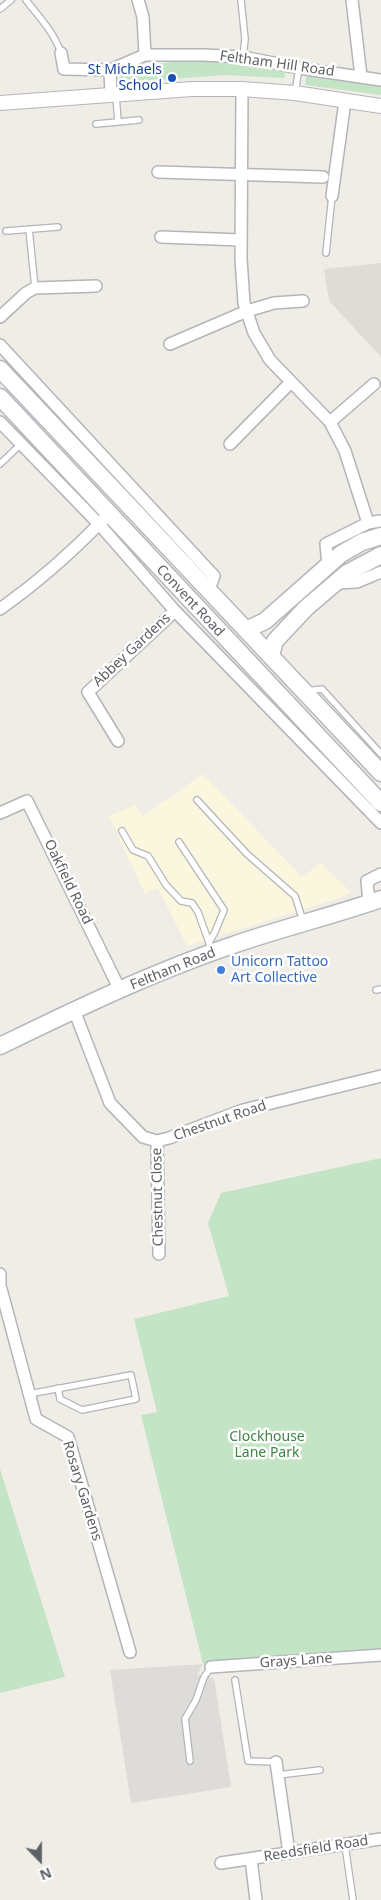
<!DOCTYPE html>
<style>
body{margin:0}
#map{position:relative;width:381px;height:1900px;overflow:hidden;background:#efede6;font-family:"Noto Sans",sans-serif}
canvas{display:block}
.north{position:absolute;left:15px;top:1835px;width:50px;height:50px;-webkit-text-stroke:4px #fff;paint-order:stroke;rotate:158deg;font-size:14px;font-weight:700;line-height:20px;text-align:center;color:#5d6065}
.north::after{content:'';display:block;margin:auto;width:18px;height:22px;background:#5d6065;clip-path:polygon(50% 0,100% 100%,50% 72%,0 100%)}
</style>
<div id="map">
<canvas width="381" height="1900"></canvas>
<div class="north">N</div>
</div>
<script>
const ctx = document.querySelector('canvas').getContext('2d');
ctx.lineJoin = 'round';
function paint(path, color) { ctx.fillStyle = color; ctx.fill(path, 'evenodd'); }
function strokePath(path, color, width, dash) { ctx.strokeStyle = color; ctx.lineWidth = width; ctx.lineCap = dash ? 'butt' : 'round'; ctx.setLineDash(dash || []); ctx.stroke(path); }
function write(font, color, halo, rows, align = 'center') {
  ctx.font = font + ' "Noto Sans",sans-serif'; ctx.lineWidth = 5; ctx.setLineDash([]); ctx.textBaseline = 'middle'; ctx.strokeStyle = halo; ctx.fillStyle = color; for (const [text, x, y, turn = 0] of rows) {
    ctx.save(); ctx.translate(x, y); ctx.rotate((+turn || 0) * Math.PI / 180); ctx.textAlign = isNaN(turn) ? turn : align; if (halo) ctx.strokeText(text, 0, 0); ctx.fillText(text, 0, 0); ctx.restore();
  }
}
paint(new Path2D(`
 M203,774l98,102 5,-2 15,-11 30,29 -9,5 -155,49 -29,-58 -13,6 -36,-78 26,-11 8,11z`), '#fbf6de');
paint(new Path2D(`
 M203,1664l-6,11 17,3 17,109 -100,16 -21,-133z`), '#dedcd8');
paint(new Path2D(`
 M381,263v94l-52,-56 -5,-32z`), '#dedcd4');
paint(new Path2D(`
 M183,61l52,1 51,9 -2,7 -59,-3 -106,8 1,-8 10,-8z
 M309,75l72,11v9l-76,-10 1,-7z
 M381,1158v493l-178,13 -62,-249 16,-3 -23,-93 95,-23 -21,-73 13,-30z
 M0,1469l65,208 -65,16z`), '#c4e4c6');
const service = new Path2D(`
 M26,0c13,17 28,32 35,53
 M241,0l4,39 -2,18
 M0,9l11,-9
 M295,93l4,-25
 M116,95l2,27
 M96,124l43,-4
 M29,229l6,59
 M6,231l52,-4
 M326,253l6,-57
 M0,464l21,-20
 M306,691l16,-2 59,65
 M197,800l50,54 48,42 8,25
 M122,831l11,19 15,6 18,29 15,16 11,2 6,9 14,39
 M179,842l45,68 -9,22 -6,10
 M376,990l5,-1
 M29,1394l102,-19 5,24 -54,11 -22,-11 -2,-11
 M235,1680l13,81 28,1
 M190,1761l-5,-42 11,-19 8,-23 7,-10
 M278,1775l42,-5
 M345,1845l8,55`);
const minor = new Path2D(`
 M138,0l5,17 2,38
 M352,0l9,76
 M61,53l3,16 46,1
 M242,89l-1,170 3,44 10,30 16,27 60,62 15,29 23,72
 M111,95l-1,-25 35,-15h59l39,2 56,11 82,12
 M158,172l165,5
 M332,196l13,-95
 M161,237l80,3
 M0,317l26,-24 9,-5 61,-2
 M170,344l77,-33 27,-8 29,-2
 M0,345l214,231 -5,13
 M0,422l99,102 76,87 206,212
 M330,422l44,-38
 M230,444l61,-62
 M328,566l-2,-22 42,-21 13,-2
 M335,583l22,-1 24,-10
 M0,609c37,-26 72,-57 104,-90
 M118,741l-30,-49 87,-81
 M0,813l27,-12 93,189
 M369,903l-2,-22 14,-7
 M74,1010l36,93 33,34 14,4 12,-3 74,-28 138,-34
 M157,1141l2,113
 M0,1274v15
 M1,1289l35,130 32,18 62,215
 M211,1667l170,-12
 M276,1762l13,91
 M251,1859l5,41
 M221,1863l160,-24`);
const tertiary = new Path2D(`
 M0,103l192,-14h50l53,4 86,13`);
const secondary = new Path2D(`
 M0,369l381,404
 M0,397l381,406
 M246,630l19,-9 76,-67 21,-12 19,-6
 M271,655l4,-14 31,-33 41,-35 34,-18
 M0,1046c76,-37 153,-74 233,-101 49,-17 99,-29 148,-46`);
strokePath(service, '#b3b5ba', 8);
strokePath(minor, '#b3b5ba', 14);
strokePath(tertiary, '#b3b5ba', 16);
strokePath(secondary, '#b4b7bc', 19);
strokePath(service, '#fff', 5.5);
strokePath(minor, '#fff', 11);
strokePath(tertiary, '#fff', 14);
strokePath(secondary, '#fff', 16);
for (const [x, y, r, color] of [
 [172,78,5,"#1a4fb4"],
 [221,970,5,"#3f7fe0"]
]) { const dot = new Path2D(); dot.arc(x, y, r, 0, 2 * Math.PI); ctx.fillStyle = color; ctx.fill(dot); strokePath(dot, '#fff', 2); }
write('14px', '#5d6065', '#fff', [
 ["Feltham Hill Road",277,64,8],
 ["Convent Road",190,601,47],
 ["Abbey Gardens",132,650,-43],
 ["Oakfield Road",68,882,64],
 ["Feltham Road",173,969,-22],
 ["Chestnut Road",220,1121,-19],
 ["Chestnut Close",158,1197,-91],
 ["Rosary Gardens",82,1491,73],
 ["Grays Lane",296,1661,-4],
 ["Reedsfield Road",316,1849,-9]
]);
write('14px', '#164399', '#fff', [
 ["St Michaels",162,70],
 ["School",162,86]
], 'right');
write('14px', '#366cbe', '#fff', [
 ["Unicorn Tattoo",231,962],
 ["Art Collective",231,978]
], 'left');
write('14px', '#3d8544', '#fff', [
 ["Clockhouse",267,1437],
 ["Lane Park",267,1453]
]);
</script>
